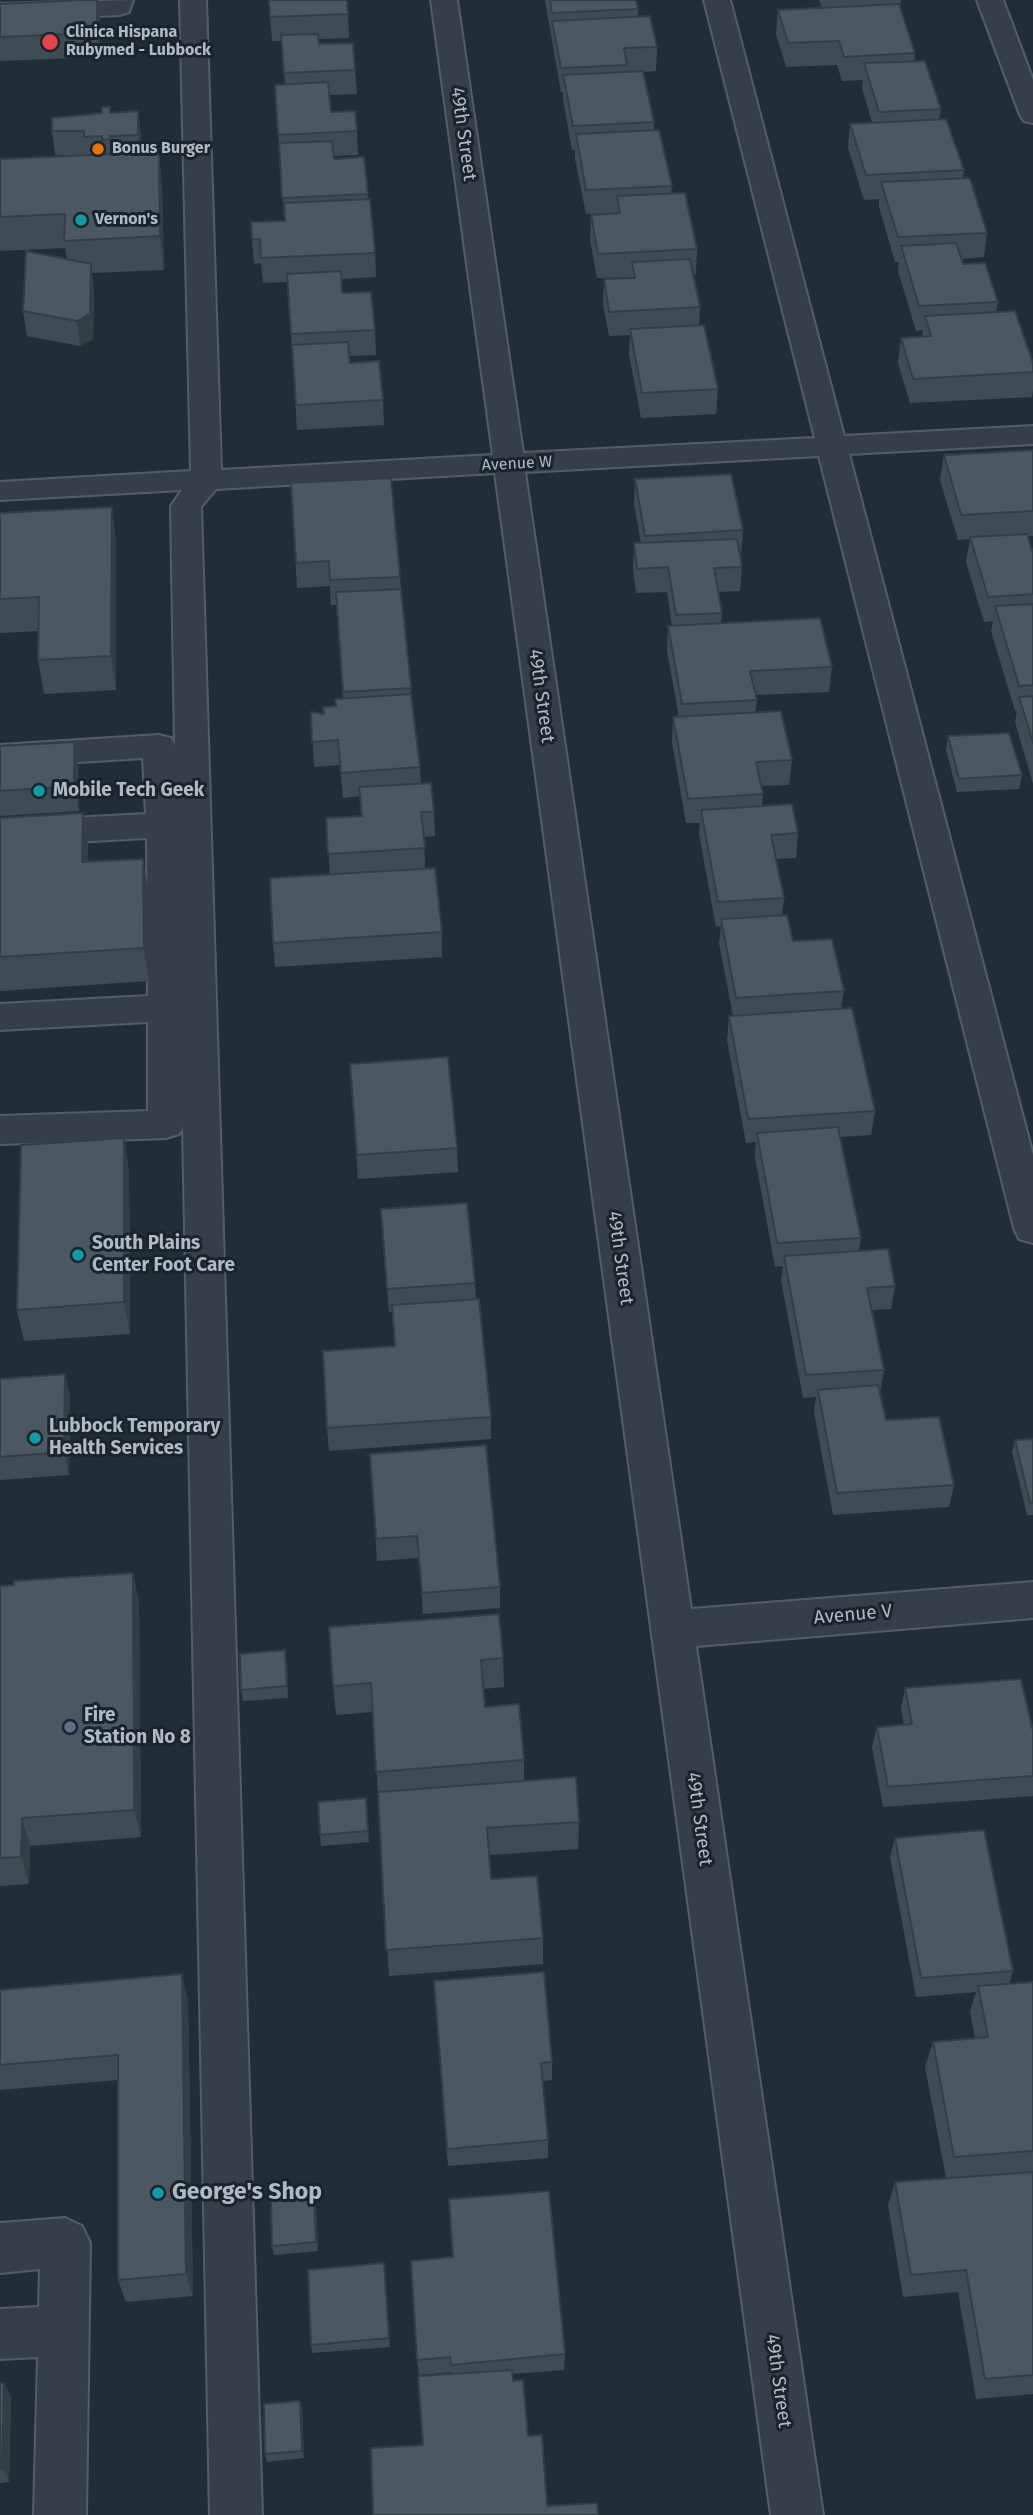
<!DOCTYPE html>
<style>
body{margin:0}
canvas{display:block;background:#222e36}
</style>
<canvas width="1033" height="2515"></canvas>
<script>
const ctx = document.querySelector('canvas').getContext('2d');
ctx.lineJoin = 'round';
function strokePath(path, color, width, dash) { ctx.strokeStyle = color; ctx.lineWidth = width; ctx.lineCap = dash ? 'butt' : 'round'; ctx.setLineDash(dash || []); ctx.stroke(path); }
function paint(path, color) { ctx.fillStyle = color; ctx.fill(path, 'evenodd'); }
function write(font, color, halo, rows, align = 'center') {
  ctx.font = font + ' "Fira Sans",sans-serif'; ctx.lineWidth = 6; ctx.setLineDash([]); ctx.textBaseline = 'middle'; ctx.strokeStyle = halo; ctx.fillStyle = color; for (const [text, x, y, turn = 0] of rows) {
    ctx.save(); ctx.translate(x, y); ctx.rotate((+turn || 0) * Math.PI / 180); ctx.textAlign = isNaN(turn) ? turn : align; if (halo) ctx.strokeText(text, 0, 0); ctx.fillText(text, 0, 0); ctx.restore();
  }
}
const minor = new Path2D(`
 M133,0l-4,12 -9,3 -120,5v-16z
 M180,0h26l15,470 272,-15 -62,-455h26l66,453 292,-15 -111,-438h26l114,436 189,-10v18l-184,10 184,701v88l-14,-4 -5,-11 -195,-772 -294,16 166,1137 342,-27v36l-337,28 127,869h-52l-276,-2042 -279,16 -15,18 61,2008h-52l-27,-1388 -4,7 -13,4 -166,6v-28l148,-5v-89l-148,8v-26l148,-8 -1,-158 -147,8v-24l146,-8 -3,-56 -143,9v-22l159,-10 12,3 4,8 -4,-240 11,-16 -182,10v-18l191,-11z
 M977,0h26l30,80v43l-9,-2 -4,-6z
 M65,2218l17,8 8,17 -4,272h-52l4,-158 -38,2v-50l39,-2 1,-38 -40,4v-50z`);
strokePath(minor, '#535d65', 4);
paint(minor, '#363f47');
paint(new Path2D(`
 M97,0l3,23v34l-100,4v-57z
 M269,0l79,14 1,24 -30,1v5l36,26 2,24 -27,1 1,17 26,19 1,24 -25,1 1,3 30,-2 4,42 7,54 1,24 -35,2 1,14 33,37 1,25 -27,1 1,7 33,37 1,25 -87,5 -9,-148 -25,1 -2,-20 -7,1 -2,-25 32,-18 -9,-136 10,-1 -3,-43h-10z
 M545,0h91l2,9v8l19,30 -1,24 -13,1 11,50v8l18,56 -1,7 26,56 -1,25h-3l7,33 -1,19 19,63 -2,25 -75,4 -12,-64 1,-19 -21,1 -6,-32 1,-25 27,-1v-1l-34,1 -7,-39 1,-24 25,-2 -30,1 -11,-55v-9h-3l-9,-51v-7h-2z
 M819,0h82l-1,9 15,44 -1,8 27,48 -2,10 25,51 -1,8 24,55 -3,24 -23,2 2,5 35,38 -2,10 37,51v27l-1,7 -122,6 -12,-40 3,-25 21,-1 1,-7 -7,1 -18,-60 1,-9h-4l-16,-55v-8l-15,1 -16,-52 2,-24 22,-2 -10,-34 1,-8 -21,1 -5,-16 -51,2 -10,-33 2,-24 44,-2z
 M110,107l1,6 30,23v17l21,32 2,85 -72,3 2,16 -1,50 -13,7 -53,-10 -4,-25 44,-52 -2,-11 -65,3v-92l83,-4h-28l-3,-24 50,-18z
 M1033,450v86h-5l5,17v231l-18,-62 2,-11h-2l-24,-80 2,-10 -9,1 -18,-60 4,-23 -12,1 -18,-60 4,-25z
 M635,479l108,51 -2,25h-1l2,12 -2,24 -22,1 4,21 -1,10 111,44 -3,25 -73,3 1,5 -2,12 37,48 -3,25 -28,1 2,8 -1,12 36,27 -2,25 -20,1 8,39 -2,17 11,26 51,50 -3,18 34,102 -4,24 -31,2 21,101 -2,13 36,35 -4,23 -19,1 12,60 -4,22 6,28 68,65 -5,22 -116,8 -19,-103 2,-15 -13,1 -22,-118 2,-14 -8,1 -20,-110 1,-15 -10,1 -19,-103 2,-24h4l-14,-73 2,-17 -5,1 -17,-93 1,-11h-14l-14,-81 1,-25h6l-12,-66 1,-25h4l-5,-34 -31,1 -3,-25 1,-25h7l-7,-39z
 M291,483l109,94 11,117 9,73 1,17 13,28 1,24 -11,1 1,31 17,64v25l-167,10 -2,-24 57,-69 -4,-56 35,-2 -1,-20 -17,2 -3,-33 -26,2 -3,-55 12,2v-7l13,-1 7,-8 -7,-93h-5l-1,-19 -33,2z
 M112,507l4,34v149l-72,4 -6,-34 1,-29 -39,2v-120z
 M948,736l74,39 -3,14 -62,3 -11,-42z
 M0,746l78,20 1,45 -79,5z
 M83,813l5,33v16l55,-3 5,33 1,89 -149,10v-173z
 M350,1064l107,84 1,24 -100,7z
 M129,1170l1,164 -106,7 -7,-31z
 M381,1209l94,74 1,16 15,118v22l-162,12 -2,-23 67,-82 -2,-34h-3z
 M65,1374l5,23 -1,78 -69,5v-101z
 M1033,1439v76h-6l-15,-63 3,-12z
 M370,1454l130,133v21l-77,6 -4,-56 -42,3z
 M0,1586l139,16 2,235 -111,9 -1,38 -29,2z
 M329,1627l174,31 1,29 -21,2 2,18 39,53v21l55,41 -1,27 -89,6 2,24 52,59v26l-154,12 -16,-264 -37,3 -3,-29z
 M287,1662l1,36 -45,3 -2,-11z
 M905,1688l128,43v65l-150,11 -11,-60 5,-20 27,-2 -3,-16z
 M366,1798l3,44 -48,4 -1,-11z
 M895,1838l118,133 -4,13 24,-2v412l-57,5 -18,-107 -55,5 -15,-92 7,-23 51,-4 -21,-111 8,-25 42,-4 -5,-26 6,-20 -60,5 -26,-140z
 M434,1981l118,81v18l-10,1 6,59v18l-100,8z
 M0,1990l188,10 5,296 -67,6 -8,-22v-200l-118,10z
 M316,2204l2,47 -44,4 -2,-9z
 M453,2257l112,97 -1,16 -52,4 1,7 34,125 51,9h-225l50,-70 28,-71v-2l-32,3 -2,-15z
 M384,2263l6,84 -78,6 -1,-8z
 M0,2383h4l7,15 -2,84 -9,1z
 M302,2409l2,49 -37,4 -2,-8z`), '#404c54');
paint(new Path2D(`
 M97,0l3,23v34l-3,-24z
 M138,111l3,25v23l-3,-24z
 M159,152l3,33 2,85 -4,-34z
 M91,264l3,25 -1,50 -13,7 -3,-25z
 M112,507l4,34v149l-5,-34z
 M74,742l4,24 1,45 -5,-25z
 M83,813l5,33v50l-6,-34z
 M143,859l5,33 1,89 -5,-33z
 M124,1138l5,32 1,164 -6,-32z
 M65,1374l5,23 -1,78 -5,-23z
 M133,1573l6,29 2,235 -7,-27z
 M285,1650l2,12 1,36 -1,-12z
 M22,1818l8,28 -1,38 -8,-27z
 M182,1974l6,26 5,296 -7,-22z
 M314,2195l2,9 2,47 -2,-9z
 M4,2383l7,15 -2,84 -7,-14z
 M300,2401l2,8 2,49 -2,-7z`), '#343e45');
const building = new Path2D(`
 M82,0h15v33l-97,4v-33z
 M269,0h78l1,14 -78,3z
 M550,0h86l2,9 -86,4z
 M899,4l16,49 -71,4 -5,-16 -51,2 -10,-33z
 M650,16l7,31 -33,1 3,17 -66,3 -9,-47z
 M318,34l1,10 34,-1 2,27 -71,3 -3,-38z
 M925,61l16,48 -62,3 -15,-49z
 M643,71l11,51 -81,4 -10,-51z
 M328,82l3,30 24,-1 2,20 -79,4 -3,-50z
 M102,107h8v6l28,-2v24l-28,1v3l-8,1v-4l-18,1v-6h-32v-13l50,-5z
 M946,119l18,51 -98,5 -16,-51z
 M659,130l13,56 -86,4 -10,-56z
 M332,141l2,18 30,-2 4,37 -86,4 -3,-55z
 M159,152l1,84 -96,5 1,-27 -65,3v-58z
 M970,178l17,55 -89,4 -17,-55z
 M685,193l12,56 -99,5 -7,-39 29,-2 -3,-17z
 M370,199l5,54 -114,5 -1,-19h-8l-1,-17 34,-1 -1,-18z
 M956,243l7,21 22,-1 13,39 -79,4 -18,-60z
 M26,251l65,13 -1,50 -13,7 -54,-10z
 M690,259l10,48 -91,5 -5,-33 31,-1 -3,-16z
 M341,271l1,22 29,-1 4,38 -84,4 -4,-60z
 M1015,311l18,52v9l-120,7 -12,-41 30,-2 -6,-20z
 M704,325l14,64 -76,4 -12,-64z
 M348,342l2,21 29,-2 4,39 -87,5 -4,-60z
 M1033,450v61l-72,4 -17,-60z
 M731,474l12,56 -98,6 -10,-57z
 M391,478l9,99 -70,3 -1,-19 -33,2 -5,-80z
 M112,507l-1,149 -73,4 1,-63 -39,2v-86z
 M1027,534l6,19v41l-45,3 -18,-60z
 M737,539l5,28 -28,1 8,45 -46,2 -8,-48 -31,2 -3,-26z
 M401,589l10,99 -68,4 -7,-100z
 M1033,604v81l-14,1 -24,-80z
 M820,618l12,49 -82,4 7,29 -75,4 -14,-78z
 M411,694l9,73 -79,6 -3,-33 -26,2 -1,-30 13,2 -1,-7 13,-1 -1,-7z
 M1033,696v47l-14,-46z
 M781,711l11,49 -36,2 7,32 -75,5 -15,-82z
 M1009,733l13,42 -63,4 -11,-43z
 M74,742v44l-74,5v-45z
 M431,783l3,29h-13l4,36 -97,6 -2,-36 36,-2 -3,-29z
 M792,804l6,29 -27,2 13,63 -66,4 -17,-92z
 M83,813l-1,49 61,-3 1,89 -144,9v-139z
 M435,868l7,64 -169,11 -3,-65z
 M787,915l6,26 39,-2 12,52 -108,7 -15,-79z
 M852,1008l23,103 -127,8 -19,-103z
 M448,1057l9,91 -100,7 -7,-91z
 M838,1127l23,111 -84,5 -20,-110z
 M124,1138v164l-107,8 4,-165z
 M467,1203l8,80 -88,6 -6,-80z
 M888,1249l7,37 -28,2 17,82 -78,5 -22,-119z
 M479,1299l12,118 -164,11 -4,-77 72,-5 -3,-41z
 M65,1374l-1,78 -64,5v-78z
 M878,1385l8,35 53,-3 15,68 -117,8 -19,-103z
 M1033,1439v64h-3l-15,-63z
 M486,1445l14,142 -78,6 -5,-57 -41,3 -6,-85z
 M133,1573l1,237 -112,8 -1,39 -21,1v-272l14,-1v-4z
 M499,1614l4,44 -22,2 4,47 34,-3 5,56 -148,12 -5,-89 -38,3 -4,-59z
 M285,1650l2,36 -46,4 -1,-36z
 M1021,1679l12,52v45l-145,11 -11,-60 35,-3 -7,-36z
 M576,1777l3,45 -92,6 4,51 46,-3 6,62 -157,12 -8,-158z
 M366,1798l2,33 -48,4 -2,-33z
 M984,1830l29,141 -92,7 -26,-140z
 M544,1972l8,90 -11,1 7,77 -101,9 -13,-168z
 M182,1974l4,300 -68,6v-225l-118,10v-75z
 M1033,1982v169l-79,6 -21,-115 55,-5 -10,-51z
 M1033,2172v203l-48,4 -19,-109 -55,5 -16,-93z
 M549,2191l16,163 -114,11 -1,-8 -33,3 -6,-99 42,-4 -4,-58z
 M314,2195l2,47 -44,4 -1,-48z
 M384,2263l5,75 -78,7 -3,-75z
 M512,2370l1,11 10,-1 5,56 14,-1 5,71 50,-3 1,12h-225l-2,-67 52,-3 -5,-69z
 M0,2383h4l-2,85h-2z
 M300,2401l2,50 -37,3 -1,-50z`);
paint(building, '#4b5862');
strokePath(building, '#343e45', 2);
for (const [x, y, r, color] of [
 [50,42,9,"#e0444e"],
 [98,149,7,"#e8710a"],
 [81,220,7,"#0f9aa8"],
 [39,791,7,"#0f9aa8"],
 [78,1255,7,"#0f9aa8"],
 [35,1438,7,"#0f9aa8"],
 [70,1727,7,"#5c6f8a"],
 [158,2193,7,"#0f9aa8"]
]) { const dot = new Path2D(); dot.arc(x, y, r, 0, 2 * Math.PI); ctx.fillStyle = color; ctx.fill(dot); strokePath(dot, '#1b242b', 2.5); }
write('bold 16px', '#b0bac3', '#1b242b', [
 ["Clinica Hispana",66,33],
 ["Rubymed - Lubbock",66,51],
 ["Bonus Burger",112,149],
 ["Vernon's",95,220]
], 'left');
write('16px', '#b0bac3', '#1b242b', [
 ["Avenue W",517,464,-3]
]);
write('19px', '#b0bac3', '#1b242b', [
 ["49th Street",463,134,82],
 ["49th Street",541,696,82],
 ["49th Street",620,1258,82],
 ["Avenue V",853,1615,-5],
 ["49th Street",699,1819,82],
 ["49th Street",778,2381,82]
]);
write('bold 19px', '#b0bac3', '#1b242b', [
 ["Mobile Tech Geek",53,791],
 ["South Plains",92,1244],
 ["Center Foot Care",92,1266],
 ["Lubbock Temporary",49,1427],
 ["Health Services",49,1449],
 ["Fire",84,1716],
 ["Station No 8",84,1738]
], 'left');
write('bold 23px', '#b0bac3', '#1b242b', [
 ["George's Shop",172,2193]
], 'left');
</script>
